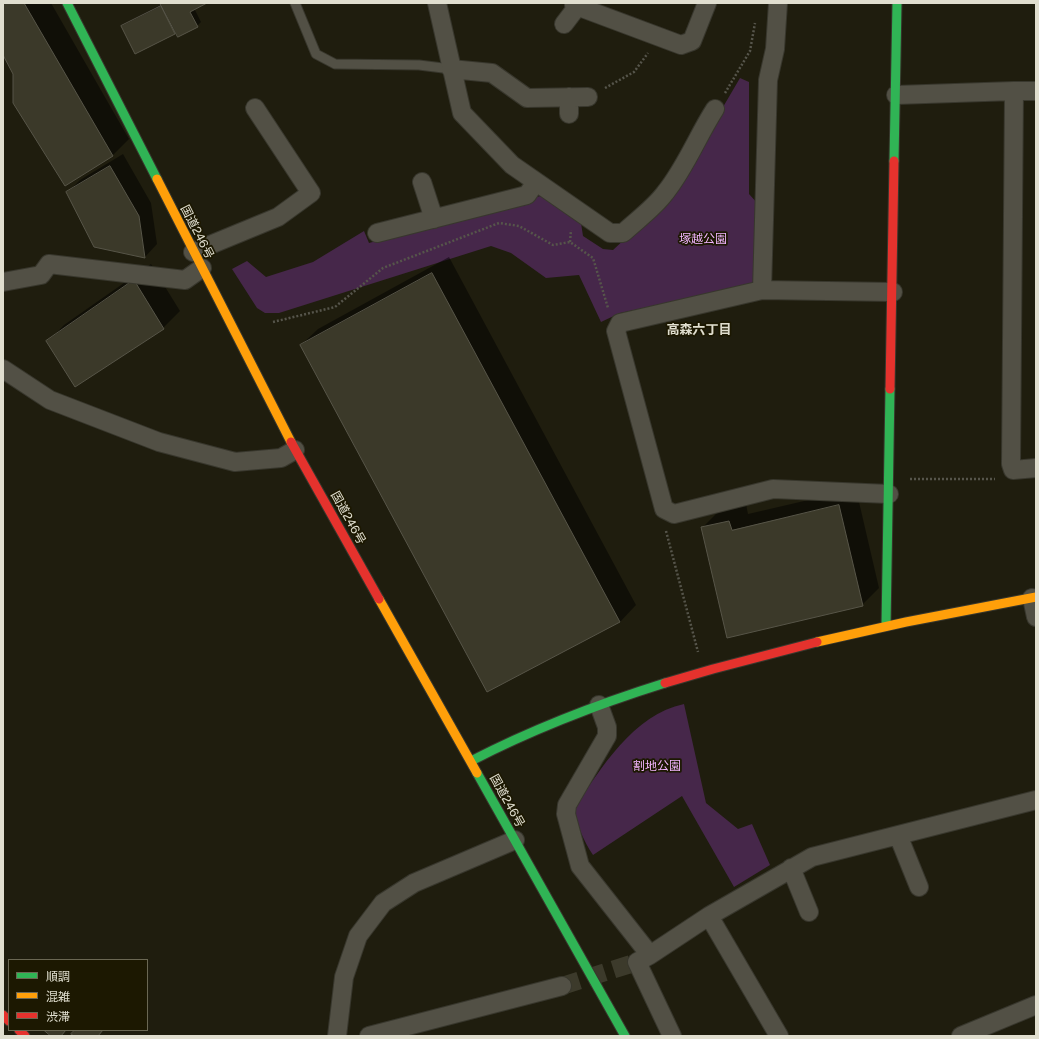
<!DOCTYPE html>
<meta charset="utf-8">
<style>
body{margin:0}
#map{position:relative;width:1039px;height:1039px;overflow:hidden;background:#1f1d0e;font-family:"Public Sans","Noto Sans JP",sans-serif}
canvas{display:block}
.frame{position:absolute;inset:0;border:4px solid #e0decf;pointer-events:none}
.legend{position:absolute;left:8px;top:959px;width:140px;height:72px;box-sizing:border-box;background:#1c1801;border:1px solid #6a6753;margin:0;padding:5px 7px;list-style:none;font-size:12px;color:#e0decf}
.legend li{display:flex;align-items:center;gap:8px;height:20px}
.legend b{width:20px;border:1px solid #6a6753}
</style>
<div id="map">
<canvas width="1039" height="1039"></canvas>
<div class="frame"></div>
<ul class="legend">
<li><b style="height:5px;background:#30b455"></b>順調</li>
<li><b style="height:5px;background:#ff9f0a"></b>混雑</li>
<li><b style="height:5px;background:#e5322d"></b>渋滞</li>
</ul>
</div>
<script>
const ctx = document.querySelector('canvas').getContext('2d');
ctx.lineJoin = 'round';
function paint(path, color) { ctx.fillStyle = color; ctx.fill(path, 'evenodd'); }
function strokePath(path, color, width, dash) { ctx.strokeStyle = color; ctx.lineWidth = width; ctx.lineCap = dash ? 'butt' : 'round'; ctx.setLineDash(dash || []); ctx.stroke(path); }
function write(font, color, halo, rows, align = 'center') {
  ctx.font = font + ' "Public Sans","Noto Sans JP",sans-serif'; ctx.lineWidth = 3.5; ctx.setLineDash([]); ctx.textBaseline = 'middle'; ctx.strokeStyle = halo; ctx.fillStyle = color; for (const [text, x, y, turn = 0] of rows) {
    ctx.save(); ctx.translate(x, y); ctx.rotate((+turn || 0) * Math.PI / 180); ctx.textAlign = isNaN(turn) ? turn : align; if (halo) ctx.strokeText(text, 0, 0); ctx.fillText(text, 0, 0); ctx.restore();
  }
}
paint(new Path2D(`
 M740,78l9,4v112l10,11 -3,72 -6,9 -130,27 -19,9 -22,-47 -33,3 -35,-25 -20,-7 -212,67h-14l-8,-5 -25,-39 15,-8 19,16 47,-15 51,-31 5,12 175,-48 37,28 2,13 20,13 10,1 43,-40 50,-74z
 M684,704l22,99 32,26 14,-5 18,41 -36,22 -52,-91 -89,59c-10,-15 -15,-28 -19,-46 26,-40 60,-95 110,-105z`), '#46274a');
paint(new Path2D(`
 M3,3h48l78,136 -16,16 -99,-82 -11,-21z
 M161,3h44l-11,5 7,14 -4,4 -23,7 -52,-7 4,-3 36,-19z
 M123,154l28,49 6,41 -12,13 -50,-10 -28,-54 13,-13z
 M449,257l187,348 -16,17 -319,-277 17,-16z
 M151,264l29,47 -17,17 -115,14 16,-17z
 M856,489l23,99 -17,17 -160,-77 17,-17 27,-7 2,10z`), '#0007');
const building = new Path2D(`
 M3,3h21l89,153 -48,30 -52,-83v-29l-10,-19z
 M160,3h47l-17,9 8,15 -20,10z
 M161,6l14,28 -40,20 -14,-28z
 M110,166l29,50 6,42 -51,-11 -28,-55z
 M432,273l188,349 -133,70 -187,-347z
 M134,280l30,49 -89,58 -29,-46z
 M839,505l24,101 -136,32 -26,-111 28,-6 3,9z
 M44,1030h22l-5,6h-10z
 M75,1030h28l-5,6h-24l-3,-2z`);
paint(building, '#3b3929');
strokePath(building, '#575548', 1);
strokePath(new Path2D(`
 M562,986l75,-24`), '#3c3a2b', 18, [18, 9]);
const lane = new Path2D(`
 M295,3l21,51 19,10 84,1 32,4`);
const street = new Path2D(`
 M437,3l25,110 50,52 98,68h13c14,-13 31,-25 42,-40 21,-26 32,-56 50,-84
 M574,5l107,40 11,-4 15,-38
 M564,24l16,-21
 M451,69l41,4 35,25 61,-1
 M1014,91h22
 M896,95l118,-4 -3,373 2,6 23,-2
 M569,97v17
 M422,182l12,37
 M377,233l150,-38 9,-13
 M193,252l85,-35 33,-24 -56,-85
 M3,282l38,-7 8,-11 136,16 17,-12
 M762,290l6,-210 7,-31 3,-46
 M3,369l47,31 109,42 76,20 46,-4 14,-8
 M889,494l-116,-5 -99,25 -10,-5 -48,-178 4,-8 142,-33 131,2
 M1032,598l4,19
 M599,705l8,22v9l-40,69 -1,9 14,52 70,89 59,-39 103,-59 224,-57
 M898,835l21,52
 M791,868l18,44
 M709,916l70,120
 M650,955l-13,7 35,74
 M337,1036l7,-59 14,-41 25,-33 31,-20 101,-43
 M369,1036l193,-50
 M961,1036l75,-31`);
const fast = new Path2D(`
 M67,3l90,176
 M894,161l3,-158
 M886,626l4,-237
 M471,761c62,-32 127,-57 194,-78
 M477,773l148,263`);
const slow = new Path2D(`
 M157,179l134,263
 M379,599l98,174
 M817,642l89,-20 130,-25`);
const jam = new Path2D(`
 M890,389l4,-228
 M291,442l88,157
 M665,683l48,-14 104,-27
 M3,1015l6,6
 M19,1030l6,6`);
strokePath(lane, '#38372d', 11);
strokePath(street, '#38372d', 20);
strokePath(fast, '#38372d', 11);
strokePath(slow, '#38372d', 11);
strokePath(jam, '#38372d', 11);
strokePath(new Path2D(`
 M605,88l29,-16 14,-19
 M725,93l25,-42 5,-28
 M570,242l1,-12
 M273,322l62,-15 48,-39 116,-45 20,3 34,19 17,-3 23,16 15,50
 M910,479h85
 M666,531l32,121`), '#56554b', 2.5, [2, 2]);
strokePath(lane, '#525045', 9);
strokePath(street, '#525045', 18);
strokePath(fast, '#30b455', 9);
strokePath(slow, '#ff9f0a', 9);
strokePath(jam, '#e5322d', 9);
write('12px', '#e0decf', '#1c1801', [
 ["国道246号",197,232,63],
 ["国道246号",348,518,61],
 ["国道246号",507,801,61]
]);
write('12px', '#f2b5fe', '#1c1801', [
 ["塚越公園",703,239],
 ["割地公園",657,766]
]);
write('bold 13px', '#e0decf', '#1c1801', [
 ["高森六丁目",699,330]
]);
</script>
